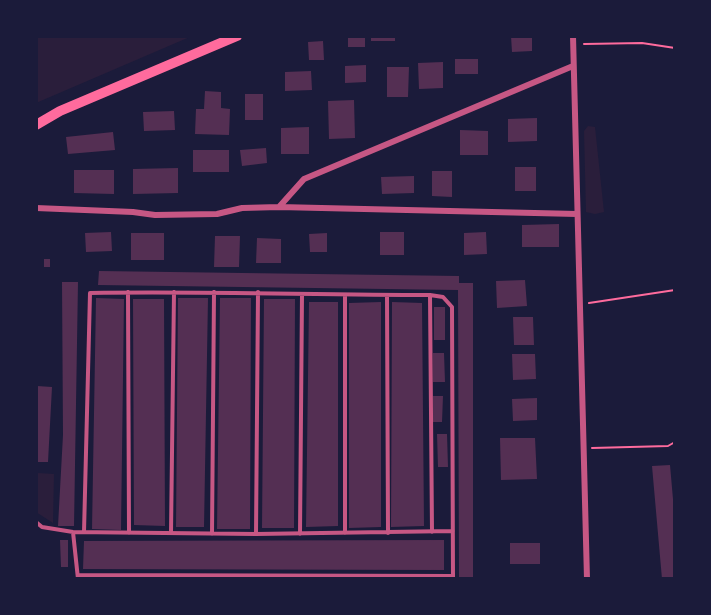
<!DOCTYPE html>
<style>
body{margin:0}
#map{position:relative;width:711px;height:615px;overflow:hidden;background:#1b1b3a;font-family:Helvetica,sans-serif}
canvas{display:block}
.frame{position:absolute;inset:0;border:38px solid #1b1b3a;pointer-events:none}
</style>
<div id="map">
<canvas width="711" height="615"></canvas>
<div class="frame"></div>
</div>
<script>
const ctx = document.querySelector('canvas').getContext('2d');
ctx.lineJoin = 'round';
function paint(path, color) { ctx.fillStyle = color; ctx.fill(path, 'evenodd'); }
function strokePath(path, color, width, dash) { ctx.strokeStyle = color; ctx.lineWidth = width; ctx.lineCap = dash ? 'butt' : 'round'; ctx.setLineDash(dash || []); ctx.stroke(path); }
paint(new Path2D(`
 M36,36h156l-156,67z
 M588,126l7,1 9,85 -9,2 -9,-2 -2,-81z
 M38,473l16,1 -1,49 -17,-11v-38z`), '#2a1e3b');
paint(new Path2D(`
 M348,36h17v11h-17z
 M371,36h24v5h-24z
 M511,36h21v15l-20,1z
 M323,41l1,19h-15l-1,-18z
 M455,59h23v15h-23z
 M443,62v26l-24,1 -1,-26z
 M366,65v17l-21,1v-17z
 M387,67h22l-1,30h-21z
 M311,71l1,19 -27,1v-19z
 M205,91l16,1v16l9,1 -1,26 -34,-1 1,-25h8z
 M245,94h18v26h-18z
 M354,100l1,38 -26,1 -1,-38z
 M174,111l1,19 -31,1 -1,-19z
 M537,118v23l-29,1v-23z
 M309,127v27h-28v-26z
 M460,130l28,1v24h-28z
 M113,132l2,18 -47,4 -2,-17z
 M266,148l1,15 -25,3 -2,-16z
 M193,150h36v22h-36z
 M515,167h21v24h-21z
 M178,168v25l-45,1v-25z
 M74,170h40v24l-40,-1z
 M432,171h20v26l-20,-1z
 M414,176v17l-32,1 -1,-17z
 M559,224v23h-37v-22z
 M111,232l1,19 -26,1 -1,-19z
 M380,232h24v23h-24z
 M486,232l1,22 -23,1v-22z
 M131,233h33v27h-33z
 M327,233v19h-17l-1,-18z
 M215,236h25l-1,31h-25z
 M257,238l24,1v24h-25z
 M44,259h6v8h-6z
 M99,271l360,5v7h14v296h-14l-1,-289 -360,-5z
 M525,280l2,26 -30,2 -1,-27z
 M62,282h16l-4,244h-16l5,-91z
 M96,298l28,1 -3,231 -29,-1z
 M178,298h30l-4,229h-28z
 M220,298h31l-1,231h-33z
 M133,299h31l1,227 -31,-1z
 M264,299h31l-1,229h-32z
 M309,302h29v224l-32,1z
 M381,302v225l-32,1v-225z
 M392,302l30,1 2,223 -33,1z
 M434,307h11v33h-11z
 M513,317h20l1,28h-20z
 M433,353h11l1,29h-12z
 M512,354h23l1,25 -23,1z
 M37,386l15,1 -4,75h-12z
 M433,396h10l-1,26h-9z
 M537,398v22l-24,1 -1,-22z
 M437,434h10l1,33h-10z
 M500,438h35l2,41 -36,1z
 M670,465l5,57v57h-13l-10,-113z
 M60,540h8v27h-7z
 M444,540v30l-361,-1 1,-28z
 M510,543h30v21h-30z`), '#542f53');
strokePath(new Path2D(`
 M584,44l58,-1 33,5
 M589,303l86,-13
 M592,448l76,-2 7,-4`), '#ff6b9d', 2);
strokePath(new Path2D(`
 M128,292l1,241
 M345,295v238
 M387,295l1,238
 M430,295l2,237
 M36,522l6,5 31,5 183,2 197,-3
 M73,532l5,47
 M84,532l6,-239c113,-2 226,2 340,2l13,2 9,10 1,272
 M171,533l3,-241
 M212,534l2,-242
 M256,534l2,-242
 M300,534l2,-240
 M78,575l375,1`), '#c65784', 4);
strokePath(new Path2D(`
 M573,36l14,543
 M279,207l298,7
 M36,208l97,4 22,3 62,-1 25,-6 37,-1 25,-28 269,-113`), '#c65784', 6);
strokePath(new Path2D(`
 M36,125l24,-14 177,-75`), '#ff6b9d', 10);
</script>
